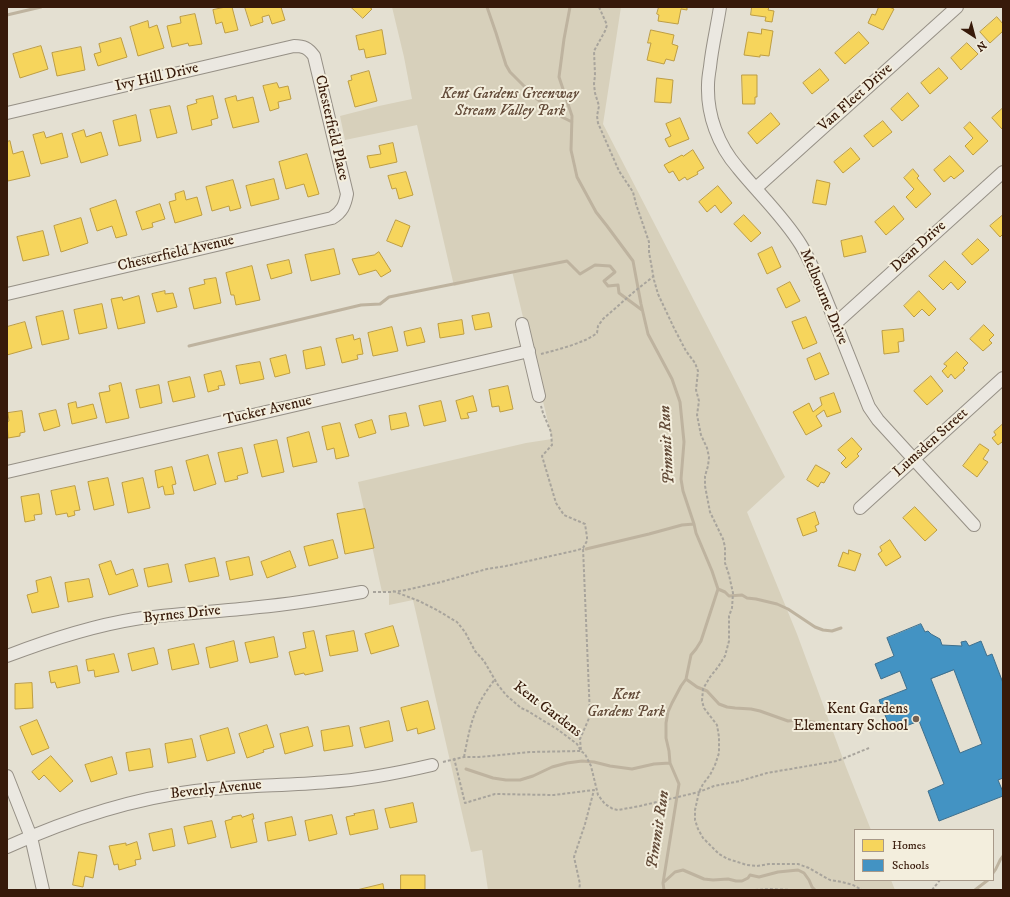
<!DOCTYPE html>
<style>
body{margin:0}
#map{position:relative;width:1010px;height:897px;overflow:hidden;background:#e4e0d2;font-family:"IM FELL DW Pica",serif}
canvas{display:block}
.frame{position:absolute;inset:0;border:8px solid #371a0a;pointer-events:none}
.legend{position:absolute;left:854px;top:829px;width:140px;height:52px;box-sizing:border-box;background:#f3eedd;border:1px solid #a89989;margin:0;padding:5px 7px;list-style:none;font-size:12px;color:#371a0a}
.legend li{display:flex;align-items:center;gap:8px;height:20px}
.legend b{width:20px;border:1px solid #a89989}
.north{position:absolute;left:954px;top:16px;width:40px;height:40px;-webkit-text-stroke:3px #f3eedd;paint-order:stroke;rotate:144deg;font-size:11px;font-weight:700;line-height:16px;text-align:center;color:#371a0a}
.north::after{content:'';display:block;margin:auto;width:14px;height:18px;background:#371a0a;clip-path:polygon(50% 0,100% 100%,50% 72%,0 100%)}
</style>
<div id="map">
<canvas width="1010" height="897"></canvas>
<div class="frame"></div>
<ul class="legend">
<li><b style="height:11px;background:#f6d55c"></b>Homes</li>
<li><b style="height:11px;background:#4393c3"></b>Schools</li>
</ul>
<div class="north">N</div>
</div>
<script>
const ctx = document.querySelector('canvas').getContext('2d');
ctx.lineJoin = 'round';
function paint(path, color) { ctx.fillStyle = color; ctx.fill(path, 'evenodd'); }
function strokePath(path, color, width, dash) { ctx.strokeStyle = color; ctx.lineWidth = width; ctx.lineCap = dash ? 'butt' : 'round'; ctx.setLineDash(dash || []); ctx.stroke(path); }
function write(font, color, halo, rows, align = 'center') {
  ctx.font = font + ' "IM FELL DW Pica",serif'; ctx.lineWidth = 4; ctx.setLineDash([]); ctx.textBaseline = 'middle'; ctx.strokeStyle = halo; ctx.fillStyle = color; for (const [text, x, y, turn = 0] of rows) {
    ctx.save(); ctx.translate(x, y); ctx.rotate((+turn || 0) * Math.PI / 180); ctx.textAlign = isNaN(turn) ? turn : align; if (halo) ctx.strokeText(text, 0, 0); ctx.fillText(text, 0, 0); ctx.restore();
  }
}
paint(new Path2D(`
 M392,7h229l-18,117 182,353 -38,35 50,122 49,133 25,63h-16v50h36l4,10h-407l-6,-40 -11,2 -58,-252 -24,5v-14l-7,1 -24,-110 168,-39 26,-4 -40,-168 -24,7 -34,8 -37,-161 -72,15 -5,-24 39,-10 33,-7 -8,-42z`), '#d7d0bb');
const homes = new Path2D(`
 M226,7h6l6,23 -13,3 -3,-11 -6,2 -3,-14z
 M245,7h36l4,13 -13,4 -3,-9 -7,2 1,5 -12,4z
 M351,7h18l3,2 -9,9z
 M659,7h28v3l-6,-1 -3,15 -20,-3 1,-6 -2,-1z
 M752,7h17l-1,3 6,1 -2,11 -7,-1 1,-4 -15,-2z
 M879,7h10l5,2 -11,21 -15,-7 4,-9 3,1z
 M195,14l7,30 -13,2 -1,-3 -16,4 -5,-21 14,-3 -1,-6z
 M997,17l6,7v7l-13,12 -10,-11z
 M148,21l1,7 8,-3 7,23 -26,8 -8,-29z
 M762,29l11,2 -4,25 -9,-1v2l-16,-2 4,-23 13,2z
 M382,30l4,24 -20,4 -2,-9 -5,1 -3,-14z
 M651,30l23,5 -2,9 6,2 -4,15 -8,-2 -2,5 -17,-4 4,-17h-3z
 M859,32l10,11 -24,21 -10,-11z
 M121,38l6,19 -29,9 -4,-12 7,-2 -2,-8z
 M967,43l11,11 -17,16 -10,-12z
 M41,46l7,23 -28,9 -7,-24z
 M81,47l4,23 -28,6 -5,-23z
 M939,68l9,10 -18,16 -9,-11z
 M820,69l9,11 -17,14 -9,-11z
 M369,71l8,30 -22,6 -7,-26 4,-1 -1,-4z
 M742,75h15v22h-2v7h-12z
 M657,78l16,2 -2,23 -16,-1z
 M277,83l2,5 9,-2 3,13 -13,3 1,6 -9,3 -7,-25z
 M908,93l11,13 -17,15 -11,-12z
 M213,96l5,22 -7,2 1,5 -20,5 -5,-24 10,-3 -1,-3z
 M236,96l1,5 16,-4 6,25 -26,6 -8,-29z
 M170,106l7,27 -20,5 -7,-28z
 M1003,108v20l-1,1 -10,-11z
 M771,113l9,11 -23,20 -9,-11z
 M136,115l5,26 -22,5 -6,-25z
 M680,118l9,21 -20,8 -4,-8 6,-3 -5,-12z
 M883,121l9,11 -19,15 -9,-11z
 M970,122l18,19 -15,14 -8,-9 8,-8 -9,-10z
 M84,130l2,7 15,-5 7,23 -27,8 -9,-29z
 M44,132l2,6 16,-5 6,24 -27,7 -8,-29z
 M10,141l3,13 10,-3 7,25 -22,5 -1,-4v-35z
 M393,143l4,19 -27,6 -3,-12 14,-2 -2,-8z
 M851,148l9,11 -17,14 -9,-11z
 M693,150l11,18 -7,4 1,2 -11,6 -2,-3 -6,4 -6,-10 -4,2 -5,-8 18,-10 1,1z
 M307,154l12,40 -11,3 -4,-13 -18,5 -7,-27z
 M950,156l14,15 -10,8 -3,-3 -7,6 -10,-12z
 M913,169l6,7 -2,2 14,16 -15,14 -10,-11 8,-8 -10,-11z
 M406,172l7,23 -14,4 -3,-11 -4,1 -4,-13z
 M274,179l5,20 -28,7 -5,-20z
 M233,180l8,28 -11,3 -1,-5 -17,5 -6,-24z
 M817,180l13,3 -4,22 -13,-2z
 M718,186l14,17 -11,10 -6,-8 -8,7 -8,-10z
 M184,191l2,9 11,-3 5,18 -27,8 -6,-21 7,-2 -1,-6z
 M116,200l11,35 -11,3 -4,-12 -15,5 -7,-22z
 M160,204l5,15 -13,4 1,4 -11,3 -6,-18z
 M894,206l10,13 -18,16 -11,-13z
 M744,215l17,18 -10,9 -17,-18z
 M1003,215v19l-3,3 -10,-11z
 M81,218l7,25 -27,9 -7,-26z
 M396,220l14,6 -8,21 -15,-6z
 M43,231l6,24 -26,6 -6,-24z
 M862,236l4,16 -22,5 -3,-16z
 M978,239l11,11 -17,15 -10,-11z
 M772,247l9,20 -14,7 -9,-20z
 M334,249l6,25 -29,7 -6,-26z
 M379,252l12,19 -10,6 -5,-7 -17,5 -7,-16 22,-4z
 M289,260l3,13 -21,6 -4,-14z
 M945,261l21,21 -8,8 -7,-8 -8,8 -14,-14z
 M252,266l8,34 -24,5 -2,-10h-3l-5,-22z
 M216,278l5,25 -27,6 -5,-21 16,-4 -1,-4z
 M790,282l10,19 -14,7 -9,-19z
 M165,291v3l8,-1 4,14 -20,5 -5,-18z
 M919,291l17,18 -7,7 -7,-7 -8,8 -10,-11z
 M139,296l6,27 -27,6 -7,-30 11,-2 1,3z
 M102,304l5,24 -28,6 -5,-24z
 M63,311l6,28 -27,6 -6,-28z
 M489,313l3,14 -17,3 -3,-14z
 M806,317l11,26 -14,6 -11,-27z
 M462,320l2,14 -24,4 -2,-14z
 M25,322l7,26 -25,7v-28z
 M984,325l10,10 -5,5 3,3 -9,8 -13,-12z
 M392,327l6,24 -25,5 -5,-23z
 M421,328l4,14 -18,4 -3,-14z
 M903,329l1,12 -6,1 1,10 -15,2 -2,-23z
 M353,335l1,5 6,-2 3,16 -6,1 1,4 -16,4 -6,-24z
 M321,347l4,18 -19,4 -3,-18z
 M957,352l11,11 -5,5 2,2 -10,9 -4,-5 -3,4 -6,-7 5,-5 -3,-2z
 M820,353l9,21 -14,6 -8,-21z
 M286,355l4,18 -15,4 -5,-18z
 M260,362l4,17 -24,5 -4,-18z
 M221,371l4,14 -7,1 1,3 -11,3 -4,-17z
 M931,376l12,15 -16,14 -13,-14z
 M190,377l5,20 -22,5 -5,-20z
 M121,383l8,35 -23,5 -7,-30 11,-2 -1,-5z
 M159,385l3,18 -22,5 -4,-18z
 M508,386l5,23 -13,3 -1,-6 -7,1 -3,-17z
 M834,393l7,19 -14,5 -3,-7 -8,6 6,10 -16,9 -13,-23 16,-9 4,9 9,-7 -2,-7z
 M473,396l4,15 -10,2 2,5 -8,1 -5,-18z
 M441,401l5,20 -22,5 -5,-20z
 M76,402l1,6 16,-4 4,14 -25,6 -4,-20z
 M56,410l4,16 -16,5 -5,-17z
 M22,411l3,21 -5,1v3l-12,2 -1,-16 2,-1 -1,-8z
 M406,413l3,13 -18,4 -2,-14z
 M372,420l4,13 -17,5 -4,-13z
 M340,423l9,33 -13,3 -2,-11 -7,2 -5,-23z
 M1003,424v19l-1,-1 -4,3 -6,-7 4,-3 -2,-3z
 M309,432l8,30 -24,5 -6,-29z
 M852,438l10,11 -5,5 2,2 -13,12 -5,-5 5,-5 -8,-8z
 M277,440l7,32 -22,5 -8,-32z
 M980,444l9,6 -6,9 5,3 -11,15 -14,-11z
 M242,448l6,25 -11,3 1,3 -13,3 -7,-29z
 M208,455l8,29 -22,7 -8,-30z
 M816,465l14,8 -6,10 -3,-1 -3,5 -11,-7z
 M172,467l4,17 -4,1 2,9 -9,1 -2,-9 -5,2 -3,-17z
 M108,478l6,27 -20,5 -6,-28z
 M143,478l7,30 -22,5 -6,-30z
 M75,486l5,24 -6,1 1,4 -7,2 -1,-4 -11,2 -5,-24z
 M39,494l3,20 -8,1 1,5 -10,2 -4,-25z
 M915,507l22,23 -12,11 -22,-23z
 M365,509l9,39 -29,6 -8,-40z
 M815,512l4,12 -4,2 2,5 -14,5 -6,-17z
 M333,540l5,18 -29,8 -5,-19z
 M890,540l11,17 -15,9 -8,-12 4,-3 -2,-4z
 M849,550l12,4 -6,17 -17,-5 5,-14 5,2z
 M290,551l6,16 -29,11 -6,-16z
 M249,557l4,18 -23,5 -4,-18z
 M215,558l4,18 -30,6 -4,-17z
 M111,561l5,14 17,-6 5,17 -29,9 -10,-30z
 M168,564l4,18 -24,5 -4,-18z
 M51,577l8,30 -27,6 -5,-18 11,-3 -2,-11z
 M89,579l4,18 -25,5 -3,-19z
 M393,626l6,20 -28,8 -6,-20z
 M314,631l9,40 -18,4 -1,-2 -9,2 -6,-23 17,-4 -3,-15z
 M354,631l4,20 -28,5 -4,-20z
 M274,637l4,20 -28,6 -5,-20z
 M234,641l4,20 -28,7 -4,-20z
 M194,644l5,20 -27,6 -4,-20z
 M154,648l4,16 -26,7 -4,-17z
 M114,654l5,18 -24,5 -1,-7 -6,1 -2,-11z
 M77,666l3,17 -23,5 -2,-6 -4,1 -2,-11z
 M32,683l1,25 -18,1v-25z
 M428,701l7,28 -17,5 -1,-6 -10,3 -6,-23z
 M37,720l12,28 -17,7 -12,-28z
 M389,721l4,20 -28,7 -5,-20z
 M267,725l7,22 -11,3 1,2 -17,6 -8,-24z
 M349,726l4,20 -29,5 -3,-20z
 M308,727l5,19 -28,8 -5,-20z
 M228,728l7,25 -28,8 -7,-25z
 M192,739l4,18 -28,6 -3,-19z
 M150,749l3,18 -24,4 -3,-18z
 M51,756l22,25 -13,11 -16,-17 -5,5 -7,-8z
 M112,757l5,17 -26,8 -6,-17z
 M413,803l4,19 -27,6 -5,-19z
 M374,810l4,19 -28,6 -4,-18 9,-2 -1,-1z
 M253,814l1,5h-2l5,23 -26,6 -6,-27 7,-2v-2l9,-2 1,2z
 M332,815l5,19 -28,7 -4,-20z
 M292,817l4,18 -28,6 -3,-18z
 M212,821l4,16 -28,7 -4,-17z
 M172,829l3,17 -22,5 -4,-17z
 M137,842l4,17 -6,1 1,5 -17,5 -1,-6 -4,1 -5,-19 17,-3v2z
 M79,852l18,3 -4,23 -8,-2 -2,11 -10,-2z
 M401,875h24v15h-24z
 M383,884l1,6h-27z`);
paint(homes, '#f6d55c');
strokePath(homes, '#bd9d43', 1);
const schools = new Path2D(`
 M921,624l4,8 3,-1 3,3 9,5 2,6 20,1 -1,-4 5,-1 3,5 12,-5 6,15 5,-2 11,29v95l-5,2 5,12v4l-64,25 -11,-30 16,-7 -25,-63 -13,5 -3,-6 -14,5 -10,-25 28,-11 -7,-18 -19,8 -6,-15 19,-8 -7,-18zM954,670l28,74 -22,9 -29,-74z`);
paint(schools, '#4393c3');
strokePath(schools, '#3f6f8c', 1);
strokePath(new Path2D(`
 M487,7l9,26 10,32 4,7 27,27 25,18 10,5
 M570,7l-6,32 -5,38 13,39 -1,34 6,27 19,35 11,14 26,35 8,43 7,30 24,45 8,23 4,40 -3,37 2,12 11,33 2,9 16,38 6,18 -17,52 -5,8 -5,6 -5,24 -5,7 -9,17 -4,9 -2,11v15l3,13 1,12 9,21 -16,99 1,7
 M7,15l34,-8
 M189,346l172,-41 19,-1 9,-7 178,-36 13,13 15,-9 15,1 5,6 -11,9 4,5 10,-1 1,8 23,17
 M586,549l63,-15 33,-9 12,-1
 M718,589l7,3 4,4 13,-1 5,3 9,1 21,5 11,5 27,18 8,3 9,1 9,-3
 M686,679l11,8 10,4 12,13 8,3 8,1 16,1 9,2 28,10 10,-1 21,3 28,7
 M466,769l27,9 13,2h14l13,-4 19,-9 15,-4 15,-2 12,1 16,4 22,3 22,-5 16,-1
 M993,873c5,-5 5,-12 10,-17
 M664,882l11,-10 8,-2 21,9 9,1 15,-1 8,2h6l6,-3 2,-3 9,2 19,-5 20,-2 6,3 5,7 3,7 3,3
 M975,890l13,-10`), '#beb39f', 3);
const street = new Path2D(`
 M720,7c-3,20 -8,40 -10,60 -1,6 -2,12 -2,18 -1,30 10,60 30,83 21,26 46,49 63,77 12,20 20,42 29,64 13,33 26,66 39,98l9,13 96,105
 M7,113l287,-67c10,0 14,2 20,10l33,138c-2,11 -5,18 -15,24l-325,76
 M756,188l201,-181
 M836,323l167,-151
 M522,324l17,72
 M7,472l522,-121
 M860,508l143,-130
 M7,656c42,-16 84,-30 128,-37 42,-6 83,-7 124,-12 35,-3 69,-9 103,-15
 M7,776l24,61 12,53
 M7,847c60,-27 122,-48 188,-56 44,-6 89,-5 133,-9 35,-2 70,-9 104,-17`);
strokePath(street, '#969086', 14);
strokePath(new Path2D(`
 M599,7l8,18 -2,6 -11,20 1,24 -1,9 1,9 4,13 -2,10 1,7 21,48 14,21 3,12 13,38v10l5,28 4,14 16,34 12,23 9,12 3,8 -2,19 3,11 -2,14 4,20 6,13 2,9 -1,9 -3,10v10l5,26 13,27 2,8v16l4,12 4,18 -1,15 -3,8v25l-4,15 -7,11 -8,10 -7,12 -1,12 2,7 13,17 2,12v16l-4,12 -5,10 -7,9 -4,8 -4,18v10l3,9 5,9 16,16 9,5 19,6 10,1 12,-2h29l11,4 21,12 12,2 11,3 9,5
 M541,354c15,-4 44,-11 56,-21l1,-7 5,-7 32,-28 19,-15
 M393,591l26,10 16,8 22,13 8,10 10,19 9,10 14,24 8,10 15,13 5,2 31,19 20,15 4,7 4,3 6,12 7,29 7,9 8,5 5,1 22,-4 59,-14 15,-6 26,-5 27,-8 70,-12 32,-13
 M373,592h19l14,-2 35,-8 46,-13 19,-3 72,-16 5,-2 4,-7v-4l-2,-13 -21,-9 -8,-12 -14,-47 10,-11 -1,-13 -8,-19 -2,-7
 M464,757c4,-20 7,-39 17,-57 4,-7 9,-14 14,-21
 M454,758l11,45 30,-9 59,1 40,-5 -9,34 -11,33 6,27 -1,6
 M443,762l21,-5h15l51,-5 51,-1 -1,-12 10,-23 -7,-168
 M755,890l15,-1 21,1
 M932,890l8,-10`), '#a8a49c', 2, [3, 2]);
strokePath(street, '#ebe8e1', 12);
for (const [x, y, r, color] of [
 [916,719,4,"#745f50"]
]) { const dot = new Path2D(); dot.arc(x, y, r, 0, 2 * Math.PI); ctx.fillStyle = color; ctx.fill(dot); strokePath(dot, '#f3eedd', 1.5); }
write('15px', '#371a0a', '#f3eedd', [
 ["Ivy Hill Drive",157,78,-13],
 ["Van Fleet Drive",856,98,-42],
 ["Chesterfield Place",331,128,77],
 ["Dean Drive",919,247,-42],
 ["Chesterfield Avenue",176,254,-13],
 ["Melbourne Drive",823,297,67],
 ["Tucker Avenue",268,411,-13],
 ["Lumsden Street",931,443,-42],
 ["Byrnes Drive",182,615,-6],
 ["Kent Gardens",547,710,37],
 ["Beverly Avenue",216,790,-6]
]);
write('italic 15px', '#644c3a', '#f3eedd', [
 ["Kent Gardens Greenway",510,95],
 ["Stream Valley Park",510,112],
 ["Kent",626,696],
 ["Gardens Park",626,713]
]);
write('15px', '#371a0a', '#f3eedd', [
 ["Kent Gardens",908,710],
 ["Elementary School",908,727]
], 'right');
write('italic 16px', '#614936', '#f3eedd', [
 ["Pimmit Run",668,445,-93],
 ["Pimmit Run",659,830,-81]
]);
</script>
